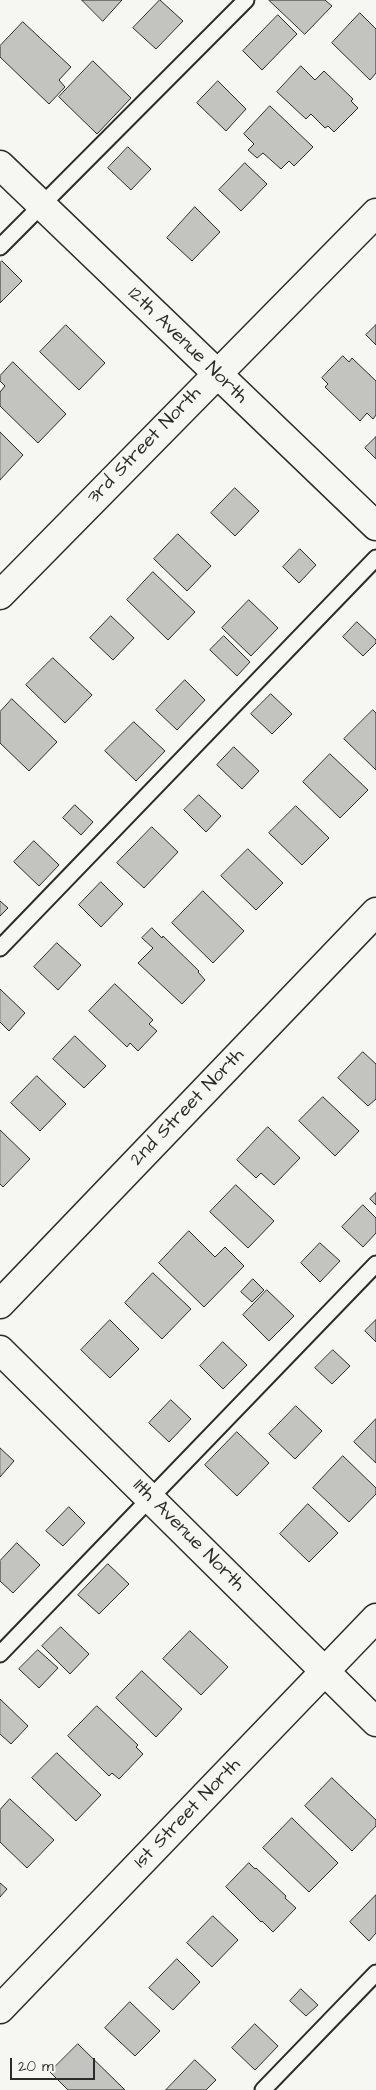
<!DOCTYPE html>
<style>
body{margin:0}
#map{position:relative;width:376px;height:2090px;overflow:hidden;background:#f6f6f2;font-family:"Architects Daughter",sans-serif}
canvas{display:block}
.scale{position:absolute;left:10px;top:2058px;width:85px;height:22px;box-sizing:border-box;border:2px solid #2b2b2b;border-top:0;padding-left:6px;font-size:15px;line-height:18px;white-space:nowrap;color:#2b2b2b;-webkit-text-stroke:4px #f6f6f2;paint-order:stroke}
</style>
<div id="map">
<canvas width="376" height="2090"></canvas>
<div class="scale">20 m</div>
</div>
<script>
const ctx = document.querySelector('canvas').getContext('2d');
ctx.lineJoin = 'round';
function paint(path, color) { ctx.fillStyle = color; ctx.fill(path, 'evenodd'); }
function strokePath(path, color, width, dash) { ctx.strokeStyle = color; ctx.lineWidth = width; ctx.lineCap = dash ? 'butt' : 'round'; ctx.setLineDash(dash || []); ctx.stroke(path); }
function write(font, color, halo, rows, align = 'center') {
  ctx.font = font + ' "Architects Daughter",sans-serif'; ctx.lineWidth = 4.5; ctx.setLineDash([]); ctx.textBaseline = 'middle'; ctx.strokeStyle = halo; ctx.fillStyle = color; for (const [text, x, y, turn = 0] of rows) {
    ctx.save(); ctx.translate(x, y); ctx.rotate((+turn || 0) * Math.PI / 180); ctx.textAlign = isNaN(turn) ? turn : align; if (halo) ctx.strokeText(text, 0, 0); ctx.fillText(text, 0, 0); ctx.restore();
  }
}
const building = new Path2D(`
 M82,0h40l-19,21z
 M160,0l23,21 -27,28 -23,-21z
 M269,0h56l7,6 -27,28z
 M360,13l16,16v44l-6,7 -38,-37z
 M278,15l19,19 -35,36 -19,-19z
 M23,22l48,45 -12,13 6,7 -16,17 -49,-47v-11z
 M93,61l38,37 -34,36 -38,-37z
 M301,66l14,14 9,-9 29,28 -2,2 7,7 -24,24 -6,-6 -3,2 -14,-14 -5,5 -29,-27z
 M218,81l28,28 -20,22 -29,-28z
 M270,106l43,41 -19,19 -5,-5 -8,8 -18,-16 -6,5 -9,-8 6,-6 -10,-10z
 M128,147l23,22 -20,21 -23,-22z
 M245,163l22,21 -26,27 -22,-21z
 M195,207l25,25 -28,29 -25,-23z
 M2,261l20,20 -22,22v-40z
 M66,325l39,38 -26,27 -39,-38z
 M376,325v20l-10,-10z
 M343,356l6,6 3,-4 24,23v34l-3,4 -6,-6 -7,8 -35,-34 3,-3 -6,-6z
 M13,362l53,52 -28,29 -38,-37v-14l5,-6 -5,-5v-5z
 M0,432l23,23 -23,25z
 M376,437v22l-11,-11z
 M235,488l24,23 -24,25 -24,-23z
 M178,534l33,32 -24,25 -33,-32z
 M300,549l16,16 -17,18 -16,-16z
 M153,572l42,40 -27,28 -41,-40z
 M249,600l29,28 -27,28 -29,-28z
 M111,616l23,22 -21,22 -23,-22z
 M357,622l19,18v3l-13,13 -20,-19z
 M224,636l26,26 -13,14 -27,-26z
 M53,658l39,37 -27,28 -39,-38z
 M185,680l20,20 -28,30 -21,-20z
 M271,694l21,20 -20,20 -21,-20z
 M12,699l45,43 -28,29 -29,-28v-31z
 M373,710l3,3v57l-32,-31z
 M134,722l31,29 -29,30 -31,-30z
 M234,747l25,24 -17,18 -25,-24z
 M330,754l38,36 -28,28 -37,-36z
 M199,795l22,21 -15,16 -22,-22z
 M75,805l18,17 -12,13 -18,-17z
 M296,806l33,32 -27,27 -33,-32z
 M152,827l26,25 -34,36 -27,-25z
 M34,841l25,24 -20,21 -25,-24z
 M248,849l35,34 -27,27 -35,-34z
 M101,882l22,22 -22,23 -22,-22z
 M203,891l41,40 -31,32 -41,-40z
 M0,901l8,7 -8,8z
 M152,928l10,10 1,-2 36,35 -1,1 7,8 -23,24 -44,-41 15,-15 -11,-10z
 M57,943l24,22 -23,25 -24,-23z
 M115,984l38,36 -4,4 8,7 -19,20 -8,-8 -3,4 -38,-36z
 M0,989l25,24 -16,18 -9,-9z
 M75,1036l31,30 -22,22 -31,-29z
 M363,1052l13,12v35l-8,7 -30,-28z
 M37,1076l29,28 -26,27 -29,-28z
 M323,1097l36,34 -24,25 -36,-35z
 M268,1127l32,31 -26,27 -13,-12 -5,5 -19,-18z
 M0,1130l30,29 -27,28 -3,-3z
 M236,1185l38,36 -26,27 -38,-36z
 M376,1193v12l-6,-6z
 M363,1205l13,13v15l-13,14 -21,-20z
 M189,1231l26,26 10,-10 19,19 -40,41 -45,-44z
 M320,1243l20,18 -20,21 -19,-19z
 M153,1273l38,36 -29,30 -37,-36z
 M253,1279l11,11 -12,12 -11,-10z
 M267,1290l27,26 -25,25 -26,-26z
 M110,1320l29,29 -29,29 -29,-28z
 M376,1320v22l-11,-11z
 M223,1342l24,23 -24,24 -23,-23z
 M333,1350l17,16 -18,18 -17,-16z
 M171,1400l20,19 -22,23 -20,-19z
 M296,1406l26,25 -27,28 -26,-25z
 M376,1419v44l-22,-21z
 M237,1432l32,31 -32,33 -32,-31z
 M0,1448l14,13 -14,16z
 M343,1456l33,32v6l-27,28 -36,-34z
 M308,1504l30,29 -29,29 -29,-28z
 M69,1507l16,16 -22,23 -17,-15z
 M17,1543l23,22 -27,28 -13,-12v-20z
 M108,1564l21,20 -30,30 -21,-19z
 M61,1627l28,27 -19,20 -28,-28z
 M190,1631l38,36 -27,28 -38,-36z
 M38,1650l20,18 -19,20 -20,-19z
 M142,1671l40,38 -26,28 -40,-39z
 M0,1699l28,27 -17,18 -11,-10z
 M97,1706l41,39 -2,2 7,7 -24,25 -7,-6 -3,3 -41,-40z
 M57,1753l44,42 -25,26 -44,-43z
 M332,1778l44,42v6l-24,25 -47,-45z
 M10,1799l44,41 -27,28 -27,-26v-32z
 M292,1818l46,45 -29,29 -46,-44z
 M249,1863l6,6 1,-1 30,28 -1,2 11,10 -23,24 -11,-11 -1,1 -35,-35z
 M0,1883l7,6 -7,8z
 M376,1895v38l-7,8 -19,-19z
 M213,1916l25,24 -26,27 -25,-24z
 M177,1959l23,23 -27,28 -24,-22z
 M301,1989l17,16 -12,11 -16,-15z
 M130,2002l30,29 -25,25 -30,-28z
 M255,2024l23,22 -23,24 -23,-22z
 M78,2044l47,46h-57l-18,-18z
 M195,2060l21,20 -10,10h-40z`);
paint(building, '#c3c3c0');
strokePath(building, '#2b2b2b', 1);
const lane = new Path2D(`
 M0,247l246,-247
 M0,948l376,-390
 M0,1654l376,-390
 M263,2090l113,-117`);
const street = new Path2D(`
 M0,595l376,-382
 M0,1350l376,372
 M0,2009l376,-391`);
const secondary = new Path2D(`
 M0,165l376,361
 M0,1304l376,-392`);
strokePath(lane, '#2b2b2b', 19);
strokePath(street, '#2b2b2b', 31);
strokePath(secondary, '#2b2b2b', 31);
strokePath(lane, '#f6f6f2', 15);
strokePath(street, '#f6f6f2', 28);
strokePath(secondary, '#f6f6f2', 28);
write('19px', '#2b2b2b', '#f6f6f2', [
 ["12th Avenue North",187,346,44],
 ["3rd Street North",145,446,-46],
 ["2nd Street North",188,1108,-46],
 ["11th Avenue North",188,1536,45],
 ["1st Street North",188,1814,-46]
]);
</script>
